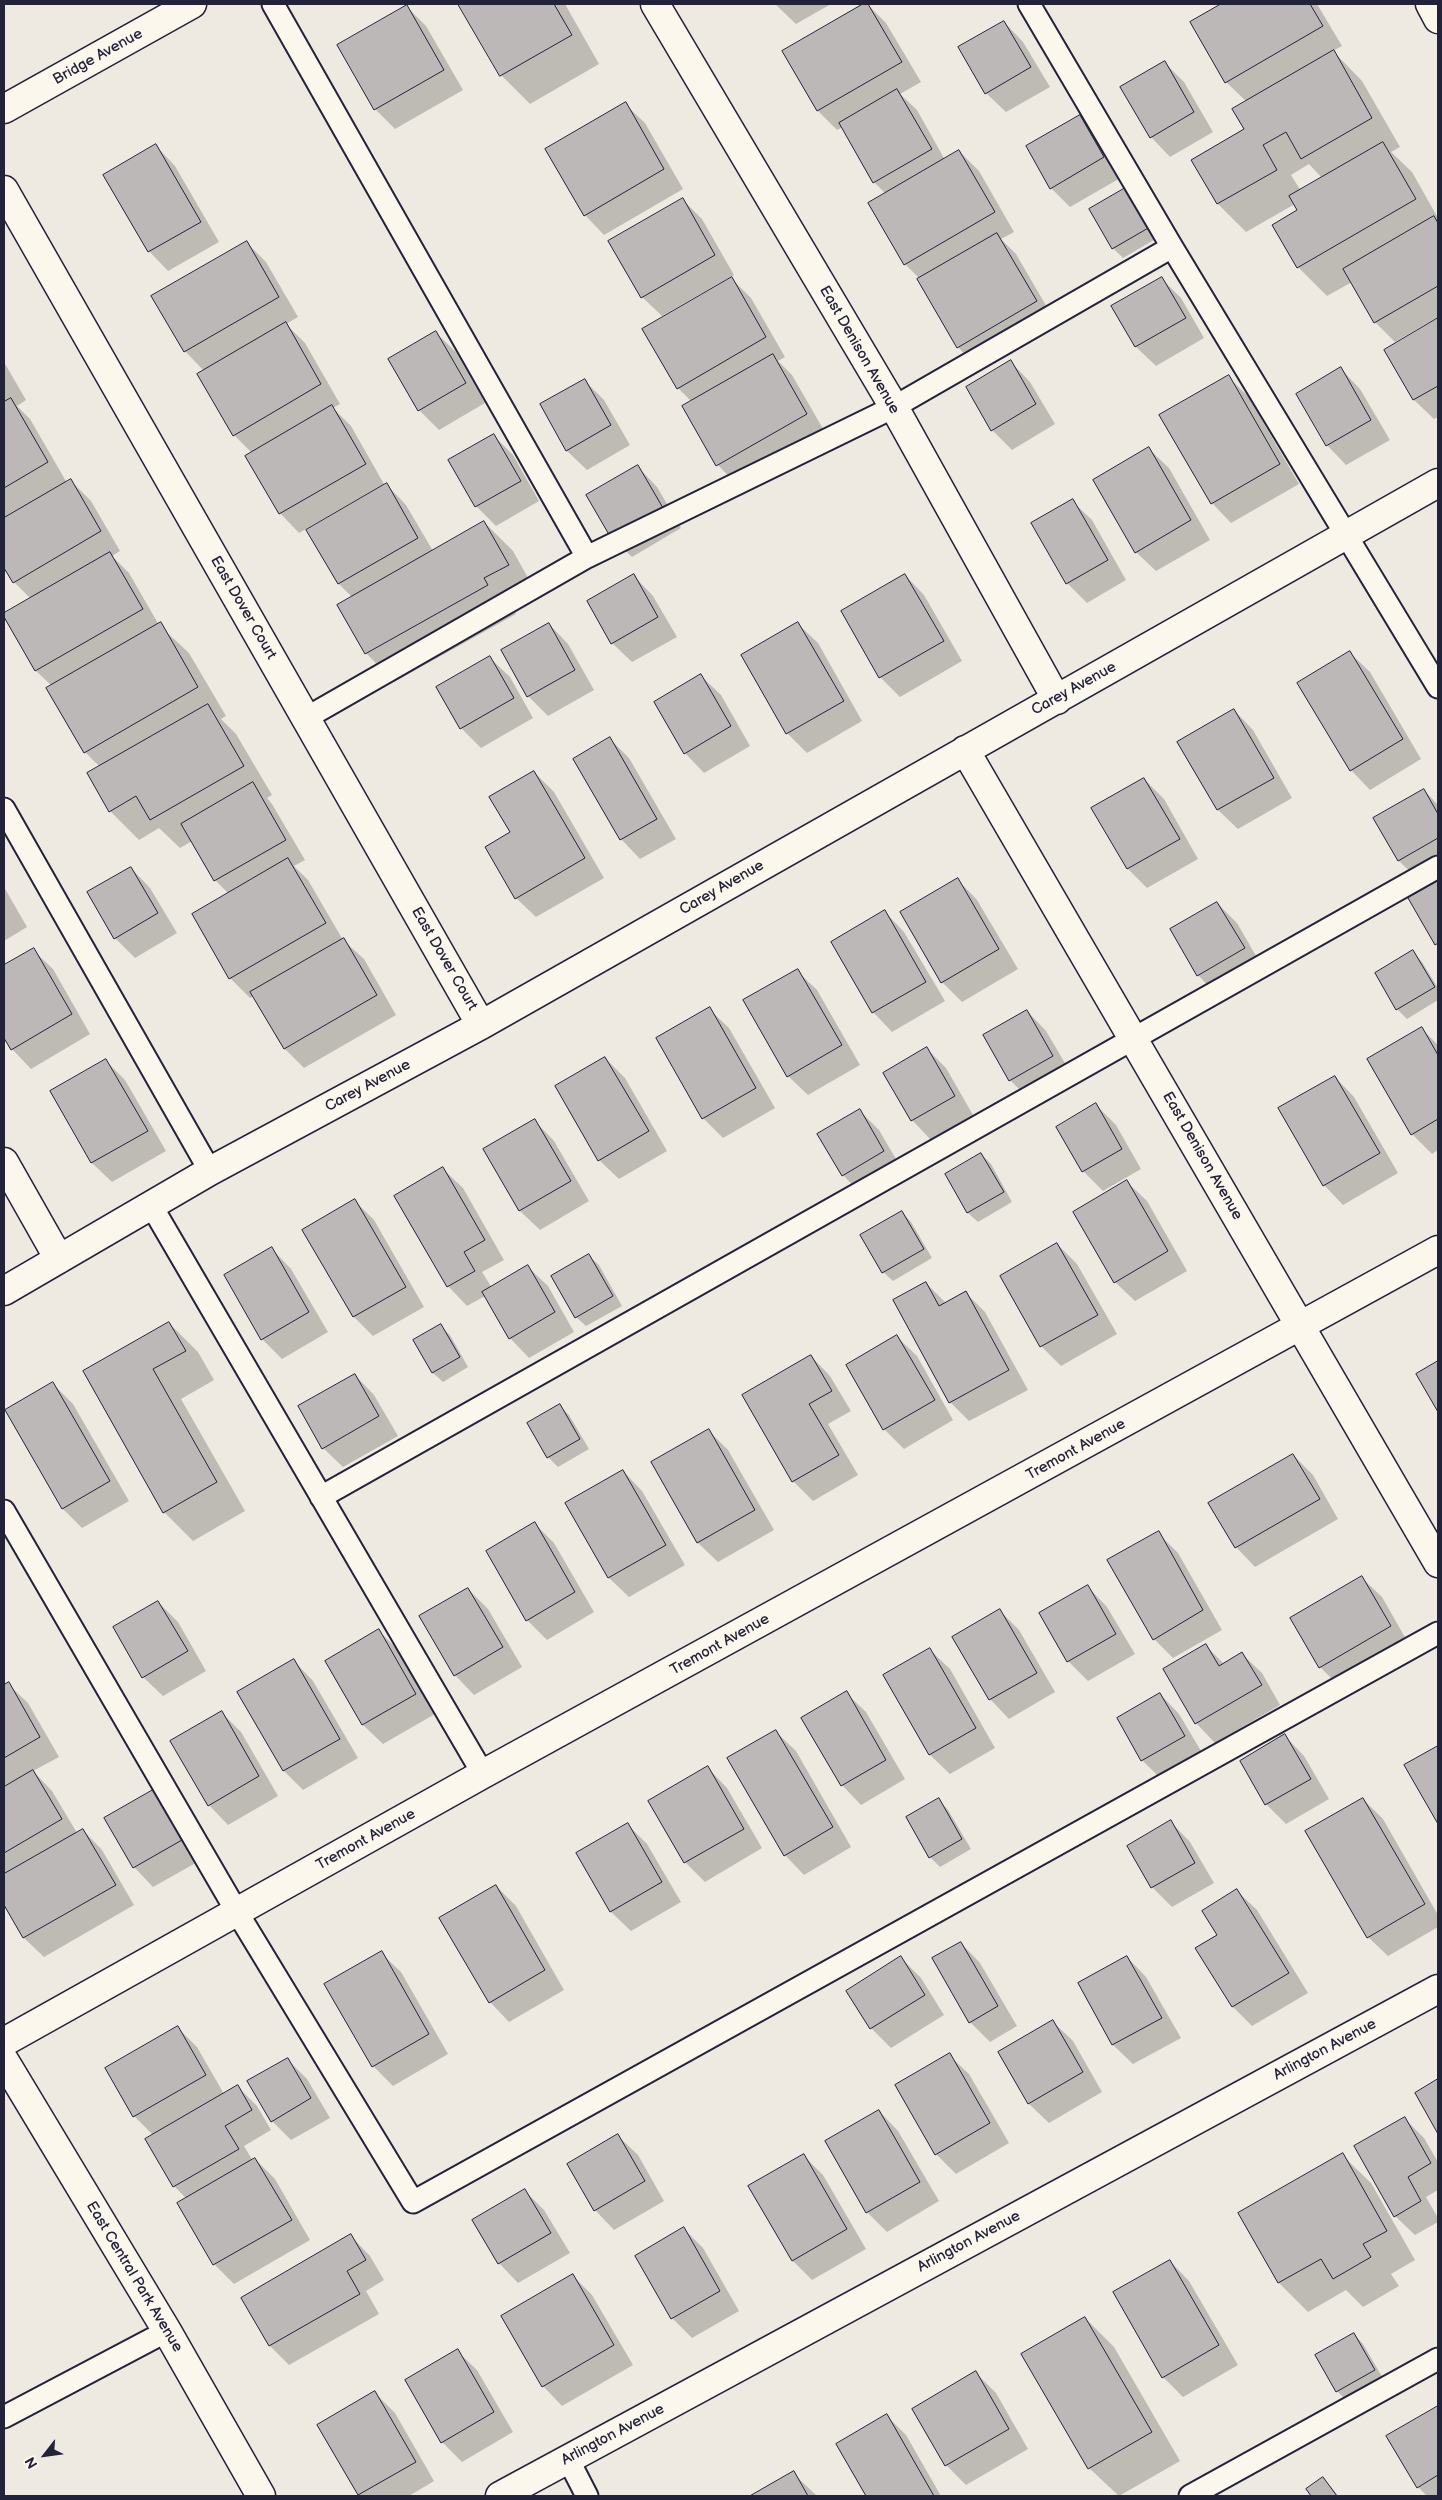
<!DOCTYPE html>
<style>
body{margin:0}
#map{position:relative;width:1442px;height:2500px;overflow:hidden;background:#eeeae2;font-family:"Balsamiq Sans",sans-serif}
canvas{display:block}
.frame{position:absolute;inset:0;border:5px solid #22223b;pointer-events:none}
.north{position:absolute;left:20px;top:2430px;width:50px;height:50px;-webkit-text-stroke:4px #fbf7ec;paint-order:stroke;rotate:240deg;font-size:14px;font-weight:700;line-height:20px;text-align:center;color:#22223b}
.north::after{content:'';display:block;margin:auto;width:18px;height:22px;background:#22223b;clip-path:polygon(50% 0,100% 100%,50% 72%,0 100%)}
</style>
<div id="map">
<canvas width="1442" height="2500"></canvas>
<div class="frame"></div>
<div class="north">N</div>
</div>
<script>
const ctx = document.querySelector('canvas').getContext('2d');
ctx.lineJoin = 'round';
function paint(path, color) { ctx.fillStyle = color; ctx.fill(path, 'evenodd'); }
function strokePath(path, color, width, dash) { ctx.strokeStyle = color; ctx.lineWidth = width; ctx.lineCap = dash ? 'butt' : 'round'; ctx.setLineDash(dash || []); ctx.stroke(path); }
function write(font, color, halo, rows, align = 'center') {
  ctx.font = font + ' "Balsamiq Sans",sans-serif'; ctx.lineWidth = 4; ctx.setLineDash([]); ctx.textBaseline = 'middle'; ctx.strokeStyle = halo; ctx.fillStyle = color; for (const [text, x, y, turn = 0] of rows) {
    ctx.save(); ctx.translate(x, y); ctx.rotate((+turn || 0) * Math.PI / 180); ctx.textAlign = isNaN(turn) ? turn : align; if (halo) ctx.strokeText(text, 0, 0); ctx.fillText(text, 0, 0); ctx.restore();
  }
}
paint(new Path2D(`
 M459,4h106l34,60 -69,40 -29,-29z
 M775,4h56l-35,20z
 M867,4l19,19 35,59 -21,12 17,16 28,50 14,-9 20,20 35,61 -13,7 15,15 39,67 -78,46 -19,-20 -38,-68 -15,-15 -19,-70 -12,-12 -31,-55 -6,3 -19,-19 -34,-60z
 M1223,4h94l25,42 -9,5 29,30 38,66 -9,5 21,20 26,46v99l-43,25 -20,-20 -23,-40 -25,14 -29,-29 1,-56 -4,-7 -49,28 -28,-28 -25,-44 53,-30 1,-28 -21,-20 -34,-60zM1309,164l13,14 -21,13 -10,-16z
 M406,6l20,20 37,64 -68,39 -20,-20 -37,-63z
 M1004,22l19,20 27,45 -44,25 -20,-19z
 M1165,63l19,19 29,50 -43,25 -19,-20z
 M625,104l20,19 38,66 -79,46 -19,-20z
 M1080,117l20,19 22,41 -52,30 -19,-19z
 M156,146l19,20 44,76 -51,29 -19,-20z
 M1127,189l32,48 -36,21 -10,-10z
 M682,199l20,20 32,56 -72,41 -20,-19z
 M247,243l19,19 32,55 -12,7 19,19 35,61 -7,4 18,18 33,58 -85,49 -19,-20 -28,-60 -18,-18 -30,-64 -19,-20z
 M1161,278l20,20 23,40 -48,28 -20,-19 -23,-41z
 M732,279l19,19 34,59 -7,4 14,14 34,59 -89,51 -19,-20 -34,-58 8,-5 -14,-14z
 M1438,320v97l-4,2 -20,-19 -29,-50z
 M436,333l20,19 29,51 -46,27 -20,-20z
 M4,362l22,38 -9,6 13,13 37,64 4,-2 20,20 29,50 -8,5 17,17 30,52 30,28 37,63 -5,3 15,15 36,61 -5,3 5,6 33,56 -11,6 14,14 35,60 21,19 32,56 -92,53 -19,-19 -31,-53 -4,2 -20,-20 -36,-63 35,-21 -14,-14 -23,-39 -12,7 -21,-20 -20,12 -29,-29 -10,-44 -15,-15 -33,-66 -16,-15 -32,-56 27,-16 -17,-17 -10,-17z
 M1011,362l19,20 25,42 -43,26 -20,-20z
 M1341,369l19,20 30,51 -44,25 -19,-20z
 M1228,377l20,19 51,88 -68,39 -19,-20z
 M584,380l20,20 26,45 -43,25 -20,-19 -26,-46z
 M493,435l20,20 26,46 -43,25 -20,-20z
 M1149,449l20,19 41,72 -54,31 -20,-19z
 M638,467l19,20 24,41 -49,29 -20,-19z
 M387,485l19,20 27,46 51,-29 29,29 24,43 -25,13 4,7 -122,68 -28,-29 -14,-56 -13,-13 -31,-54z
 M1072,501l20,19 34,60 -39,23 -20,-20 -34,-59z
 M905,575l19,20 38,66 -62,36 -20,-20 -38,-66z
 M634,576l19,20 24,41 -45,25 -20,-19z
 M549,624l19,20 26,46 -46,26 -20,-20 -25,-46z
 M798,624l20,19 44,78 -55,32 -20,-20z
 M1350,653l20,19 51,87 -51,31 -19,-20z
 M490,658l20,19 23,41 -52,30 -20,-20z
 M701,676l20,19 29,51 -46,27 -19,-20z
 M1234,710l19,20 39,68 -54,31 -20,-19 -39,-68z
 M610,739l19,19 47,81 -36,20 -19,-20z
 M534,772l20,20 50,86 -68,39 -20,-19 -5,-65z
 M1144,779l20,20 34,60 -51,29 -19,-19z
 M1424,790l14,15v64l-19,11 -20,-19 -24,-43z
 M131,868l19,20 27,45 -42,25 -20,-20z
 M958,880l19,20 41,69 -56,33 -20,-20z
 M1438,882v65l-28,-48z
 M4,887l23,40 -23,14z
 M1217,903l20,20 26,45 -46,27 -19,-20z
 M885,912l19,20 41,69 -53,31 -19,-20z
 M33,950l20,19 37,65 -59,35 -19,-20 -8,-14v-68z
 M1413,952l9,10 16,26v12l-31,19 -10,-10z
 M797,971l20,19 43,75 -52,30 -20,-19z
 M709,1009l20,19 46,80 -52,30 -20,-20z
 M1027,1011l19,20 26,44 -42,25 -20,-20 -25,-44z
 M1422,1029l16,16v105l-6,4 -20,-20z
 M927,1049l19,19 27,47 -42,25 -19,-20z
 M605,1058l20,20 42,73 -48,28 -20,-19z
 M106,1061l19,19 41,71 -54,31 -20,-19 -40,-71z
 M1335,1077l19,20 44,76 -55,32 -19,-20z
 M1096,1105l20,20 25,44 -38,22 -20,-20 -25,-44z
 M860,1111l19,19 24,41 -41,24 -19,-20z
 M535,1121l19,20 35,60 -49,29 -20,-19 -35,-61z
 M981,1154l10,10 21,38 -34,20 -10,-9 -22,-39z
 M443,1169l20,19 41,72 -22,12 10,16 36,-21 20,19 26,46 -45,26 -19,-20 -25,-42 -18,10 -19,-20z
 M1127,1182l20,19 40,70 -52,30 -20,-19z
 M355,1201l19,19 50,87 -51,29 -19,-19 -50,-87z
 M902,1212l9,10 21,36 -39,23 -10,-9z
 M1057,1244l20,20 40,70 -56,32 -20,-20 -39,-70z
 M272,1249l19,20 37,63 -46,27 -20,-20z
 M589,1256l10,9 23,41 -36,20 -10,-9z
 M926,1283l20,20 20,-10 19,19 43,78 -59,31 -19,-19z
 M169,1323l29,29 16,28 -33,19 64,112 -52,30 -29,-29 -80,-140z
 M440,1326l10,9 18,32 -25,15 -10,-9 -18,-32z
 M897,1337l20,19 36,64 -49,29 -20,-20z
 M811,1356l19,20 21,35 -23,13 30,51 -45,26 -20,-20 -50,-86z
 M355,1375l19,20 24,41 -55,31 -20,-19z
 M53,1384l20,20 56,97 -47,27 -19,-19 -57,-98z
 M560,1406l9,9 20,34 -31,18 -10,-10z
 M708,1430l20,20 46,80 -56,32 -20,-19 -46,-80z
 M1293,1455l20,20 25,44 -83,48 -19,-20z
 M623,1471l19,20 43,74 -56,32 -20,-19 -42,-74z
 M535,1524l19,19 40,69 -47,28 -20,-20z
 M1158,1533l20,20 44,77 -49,28 -19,-19z
 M1362,1578l20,19 28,49 -71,40 -19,-19z
 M1088,1587l19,20 28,47 -47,27 -20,-20z
 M468,1589l20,20 34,58 -48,28 -19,-20z
 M158,1602l20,20 28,49 -43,25 -20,-19z
 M1000,1611l19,19 36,62 -46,27 -19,-20z
 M379,1631l19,19 37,64 -52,30 -20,-19 -37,-64z
 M1206,1646l18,18 18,-10 20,19 18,32 -65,38 -19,-20z
 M930,1650l20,19 45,79 -45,26 -20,-19 -45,-79z
 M294,1661l19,20 45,77 -55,32 -19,-19z
 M8,1684l20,19 31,54 -26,14 19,20 25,42 6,-3 19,20 32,55 -90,52 -20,-19 -20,-35v-217z
 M846,1693l20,19 39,67 -44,26 -19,-20z
 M1160,1694l19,20 25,42 -42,24 -20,-20 -24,-42z
 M222,1713l19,19 37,64 -50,29 -19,-20z
 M776,1732l20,19 55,96 -47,28 -19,-20z
 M1285,1736l19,20 25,43 -43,25 -20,-20z
 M1438,1747v74l-32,-55z
 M708,1768l19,20 35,60 -57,34 -20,-20z
 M153,1792l20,19 28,49 -48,27 -19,-20z
 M1363,1799l20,20 55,96v12l-50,29 -20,-19z
 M939,1800l9,10 23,39 -31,18 -10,-10 -22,-39z
 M1171,1822l19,20 24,41 -42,24 -20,-20z
 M627,1824l20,20 34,58 -50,29 -20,-19 -33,-59z
 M496,1886l20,20 48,84 -55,32 -19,-20z
 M1237,1891l20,19 51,83 -56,33 -19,-19 -36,-59 21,-13z
 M961,1943l19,20 37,63 -27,16 -20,-20 -36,-63z
 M381,1953l20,19 47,82 -55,32 -20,-20z
 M1127,1957l19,20 35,61 -48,26 -20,-19 -33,-62z
 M901,1958l20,20 23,37 -53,33 -20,-20 -23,-37z
 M1053,2022l20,19 29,51 -53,31 -20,-19 -29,-51z
 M178,2028l19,19 27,47 14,-7 19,19 14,24 -27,16 9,15 2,-2 20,20 35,61 -76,44 -20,-20 -35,-61 8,-4 -13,-13 -21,-51 -19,-19z
 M949,2055l20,19 40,69 -53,31 -20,-20z
 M287,2059l20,20 23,39 -39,22 -19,-19z
 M1438,2081v50l-22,-37z
 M879,2111l19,20 41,70 -52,31 -20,-20z
 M1405,2119l19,19 14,24v28l-12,7 12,21v4l-23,13 -20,-19z
 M618,2136l20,19 26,46 -50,29 -19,-20z
 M1342,2155l29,28 44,77 -24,14 8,12 -36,21 -17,-17 -38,22 -29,-29 -39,-69z
 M804,2156l19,19 43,74 -54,31 -19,-19 -43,-74z
 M524,2190l20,20 26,43 -52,30 -19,-20z
 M684,2229l19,19 36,63 -47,27 -20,-20 -36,-62z
 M351,2236l19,20 14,24 -18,11 13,23 -90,51 -19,-19z
 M1170,2261l19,20 49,84 -55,32 -20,-20z
 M573,2276l19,19 41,70 -71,41 -19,-20z
 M1085,2318l29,29 66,114 -61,35 -30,-28 -66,-114z
 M1354,2334l9,10 21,36 -37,21 -10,-10 -20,-35z
 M457,2351l20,19 36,62 -51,30 -20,-20z
 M976,2373l20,20 32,56 -62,36 -20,-20z
 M375,2393l20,20 39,68 -25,15h-48l-2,-2z
 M1438,2407v89h-11l-9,-9 -30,-51z
 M887,2416l19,19 35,61h-74l-30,-52z
 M793,2473l24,23h-64z
 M1323,2479l9,9 6,8h-26l-5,-6z`), '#0003');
const building = new Path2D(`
 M458,4h96l18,31 -72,41z
 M863,4h5l34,58 -85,49 -35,-60z
 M1221,4h89l13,22 -98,57 -35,-61z
 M407,5l37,65 -70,40 -37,-65z
 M1004,21l27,46 -46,27 -27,-47z
 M1334,50l38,68 -71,41 -15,-27 -23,13 14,25 -60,34 -26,-44 53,-31 -12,-20z
 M1165,61l29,51 -44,26 -30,-51z
 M897,89l35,60 -59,34 -34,-60z
 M626,102l38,67 -80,47 -39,-67z
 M1080,115l24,42 -54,32 -24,-43z
 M1383,142l33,57 -119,69 -25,-43 25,-15 -8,-14z
 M156,144l45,78 -53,30 -45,-77z
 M959,150l36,62 -91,53 -36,-62z
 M1127,187l23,40 -38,22 -23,-40z
 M683,198l32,57 -74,43 -33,-57z
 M1434,216l4,7v63l-64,37 -31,-54z
 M997,233l40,68 -80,47 -40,-69z
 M247,241l32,56 -95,55 -33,-56z
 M732,277l34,60 -89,52 -35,-60z
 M1162,277l24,41 -51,29 -24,-41z
 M1438,318v68l-25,14 -29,-50z
 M286,322l35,62 -88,52 -36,-62z
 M436,331l30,52 -48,28 -30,-52z
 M773,354l34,60 -91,52 -34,-60z
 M1011,360l25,44 -45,27 -25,-44z
 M1341,367l30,53 -45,26 -30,-52z
 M1229,375l51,89 -69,40 -52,-89z
 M585,379l26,46 -45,26 -26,-47z
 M11,398l37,64 -44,26v-86z
 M332,405l34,59 -87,50 -34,-58z
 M494,434l27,47 -46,26 -27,-47z
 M1149,447l42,73 -56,33 -42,-73z
 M638,465l25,43 -52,30 -25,-43z
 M71,479l30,52 -88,52 -9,-15v-50z
 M387,483l31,55 -80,46 -32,-54z
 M1073,499l35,61 -42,24 -35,-61z
 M484,521l25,44 -25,13 4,7 -123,69 -28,-49z
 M110,552l33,57 -108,62 -31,-54v-4z
 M634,574l24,43 -47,27 -24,-43z
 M905,574l39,67 -65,37 -38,-67z
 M161,622l37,65 -114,66 -38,-65z
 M798,622l46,79 -58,33 -45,-79z
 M549,623l26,47 -48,27 -26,-47z
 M1350,651l53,88 -53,32 -53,-88z
 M490,656l24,42 -54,31 -24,-42z
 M701,674l30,52 -47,28 -30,-52z
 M208,704l36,62 -94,54 -14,-24 -27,16 -22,-39z
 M1234,709l40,69 -57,32 -40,-68z
 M610,737l47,82 -37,21 -47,-81z
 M534,771l51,87 -70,41 -30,-52 25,-15 -21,-35z
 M1144,778l36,61 -53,30 -36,-61z
 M253,782l33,58 -72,41 -33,-57z
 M1424,789l14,25v24l-40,23 -25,-43z
 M288,858l38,65 -97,56 -37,-65z
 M131,867l27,46 -44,26 -27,-47z
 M958,878l41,71 -58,34 -41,-71z
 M1438,881v62l-3,2 -27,-47z
 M1217,902l28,46 -48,28 -27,-47z
 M885,910l41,72 -54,31 -41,-71z
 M344,938l33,57 -93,54 -34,-57z
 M34,948l38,66 -61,36 -7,-12v-73z
 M1413,950l22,37 -39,23 -21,-37z
 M798,969l44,76 -55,32 -44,-77z
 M710,1007l46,81 -54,31 -46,-81z
 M1027,1010l26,46 -44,25 -26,-46z
 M1422,1027l16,28v64l-27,16 -44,-76z
 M927,1047l28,49 -44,25 -28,-48z
 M605,1057l44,74 -51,30 -43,-75z
 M106,1059l42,72 -57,32 -41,-72z
 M1335,1076l45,77 -57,33 -45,-78z
 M1096,1103l26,46 -40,23 -26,-45z
 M860,1109l24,42 -42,25 -25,-42z
 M535,1119l36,62 -52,30 -36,-62z
 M981,1153l23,39 -37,21 -22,-39z
 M443,1167l42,73 -21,12 11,19 -28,16 -53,-91z
 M1127,1180l41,71 -54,32 -41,-71z
 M355,1199l51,88 -53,30 -51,-87z
 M902,1211l22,38 -42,24 -22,-38z
 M1057,1243l41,72 -58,32 -40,-71z
 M272,1247l37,65 -48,28 -37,-65z
 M589,1254l24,42 -38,22 -24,-42z
 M528,1265l27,47 -46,27 -27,-47z
 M926,1282l13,24 27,-15 43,79 -60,33 -56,-103z
 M169,1322l17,29 -33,18 64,113 -54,31 -80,-142z
 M441,1324l19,33 -28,16 -19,-33z
 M897,1335l38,65 -52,30 -37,-65z
 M811,1355l21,36 -23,13 30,51 -47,27 -50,-87z
 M1438,1361v51l-22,-38z
 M355,1374l24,42 -57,33 -24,-43z
 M53,1382l57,99 -48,28 -57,-99z
 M560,1404l20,35 -33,19 -20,-35z
 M709,1429l46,81 -58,33 -46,-81z
 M1293,1454l27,45 -85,49 -27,-45z
 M623,1470l43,75 -58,33 -43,-75z
 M535,1522l40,70 -49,29 -40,-70z
 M1159,1531l44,79 -50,30 -46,-80z
 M1362,1576l29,50 -72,42 -29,-50z
 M1088,1585l28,49 -49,28 -28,-49z
 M468,1588l35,59 -49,29 -35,-60z
 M158,1601l30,50 -46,27 -29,-51z
 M1000,1609l37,64 -48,27 -37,-63z
 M379,1629l37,65 -54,31 -37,-64z
 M1206,1644l13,22 23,-14 20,33 -67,39 -32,-55z
 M930,1648l46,80 -47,27 -46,-80z
 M294,1659l46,80 -57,32 -46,-79z
 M9,1682l31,55 -36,21v-73z
 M847,1691l39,69 -45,26 -40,-68z
 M1160,1693l25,43 -44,25 -24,-43z
 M222,1711l37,65 -51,30 -38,-65z
 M776,1730l57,97 -49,29 -57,-98z
 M1285,1734l26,45 -46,26 -25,-44z
 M1438,1746v78l-34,-59z
 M708,1766l36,63 -60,34 -36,-62z
 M33,1770l29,49 -58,34v-66z
 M153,1790l29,50 -49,28 -29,-50z
 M939,1798l23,41 -33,19 -23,-41z
 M1363,1798l62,106 -58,34 -62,-107z
 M1171,1820l24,43 -44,25 -24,-42z
 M628,1823l34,59 -52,30 -34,-59z
 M83,1829l33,56 -93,53 -19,-33v-31z
 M496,1885l49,85 -56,33 -50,-85z
 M1237,1889l52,84 -57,34 -37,-59 22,-13 -15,-24z
 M961,1942l37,64 -29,17 -37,-65z
 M382,1951l47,83 -57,33 -48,-83z
 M901,1956l24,39 -55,34 -24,-38z
 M1127,1956l35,62 -50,27 -34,-62z
 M1053,2020l30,52 -55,32 -30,-52z
 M178,2026l28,49 -73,42 -28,-49z
 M950,2053l40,70 -55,32 -40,-70z
 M288,2058l23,40 -40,24 -24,-41z
 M1438,2079v55l-23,-41z
 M238,2085l14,25 -27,16 14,23 -66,38 -28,-48z
 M879,2110l41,72 -54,31 -41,-72z
 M1405,2117l26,46 -23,14 13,24 -27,16 -40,-71z
 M618,2134l27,47 -51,30 -27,-47z
 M1343,2153l44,78 -24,13 8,13 -38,22 -12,-20 -43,24 -40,-70z
 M804,2154l43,75 -55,32 -44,-75z
 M255,2158l37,62 -79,45 -36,-62z
 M525,2189l26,44 -53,31 -26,-44z
 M684,2227l36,64 -49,28 -36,-63z
 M351,2234l15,26 -19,11 13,23 -91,52 -28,-48z
 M1170,2260l49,85 -57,33 -49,-86z
 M573,2274l41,71 -72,42 -41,-71z
 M1085,2317l67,115 -64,37 -67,-115z
 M1354,2333l21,37 -39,22 -21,-37z
 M458,2349l36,63 -53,31 -36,-63z
 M976,2371l33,58 -64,37 -33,-57z
 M375,2391l41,71 -58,33 -41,-70z
 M1438,2406v69l-21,13 -31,-52z
 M887,2414l47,82h-68l-30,-52z
 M794,2471l14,25h-58z
 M1323,2477l14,19h-26l-5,-7z`);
paint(building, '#bcb8b8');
strokePath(building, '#22223b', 1);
const service = new Path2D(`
 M273,4l314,553
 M1029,4l143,243 266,440
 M306,718l281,-161 307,-150 278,-160
 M4,809l206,362
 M151,1205l332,569
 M321,1497l1117,-630
 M4,1511l233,401 176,290 1025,-569
 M4,2417l163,-86
 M568,2459l19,37
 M1190,2496l248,-137`);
const minor = new Path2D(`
 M655,4l239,403 163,293
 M1430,4l8,15
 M4,190l477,835
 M965,750l473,813
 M4,1162l55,97
 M4,1291l206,-120 271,-146 957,-542
 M4,2042l479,-268 955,-524
 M500,2496l938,-507`);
const tertiary = new Path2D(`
 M4,109l188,-105
 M4,2060l163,271 94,165`);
strokePath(service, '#22223b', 25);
strokePath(minor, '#22223b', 31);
strokePath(tertiary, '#22223b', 31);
strokePath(service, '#fbf7ec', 21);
strokePath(minor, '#fbf7ec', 28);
strokePath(tertiary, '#fbf7ec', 28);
write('15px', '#22223b', '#fbf7ec', [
 ["Bridge Avenue",98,57,-29],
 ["East Denison Avenue",859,350,60],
 ["East Dover Court",243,608,60],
 ["Carey Avenue",1074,689,-29],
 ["Carey Avenue",722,888,-30],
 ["East Dover Court",444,959,60],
 ["Carey Avenue",368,1086,-28],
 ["East Denison Avenue",1202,1156,60],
 ["Tremont Avenue",1076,1450,-29],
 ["Tremont Avenue",720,1645,-29],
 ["Tremont Avenue",366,1840,-29],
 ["Arlington Avenue",1325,2050,-28],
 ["Arlington Avenue",969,2242,-28],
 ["East Central Park Avenue",134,2277,59],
 ["Arlington Avenue",613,2435,-28]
]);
</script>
